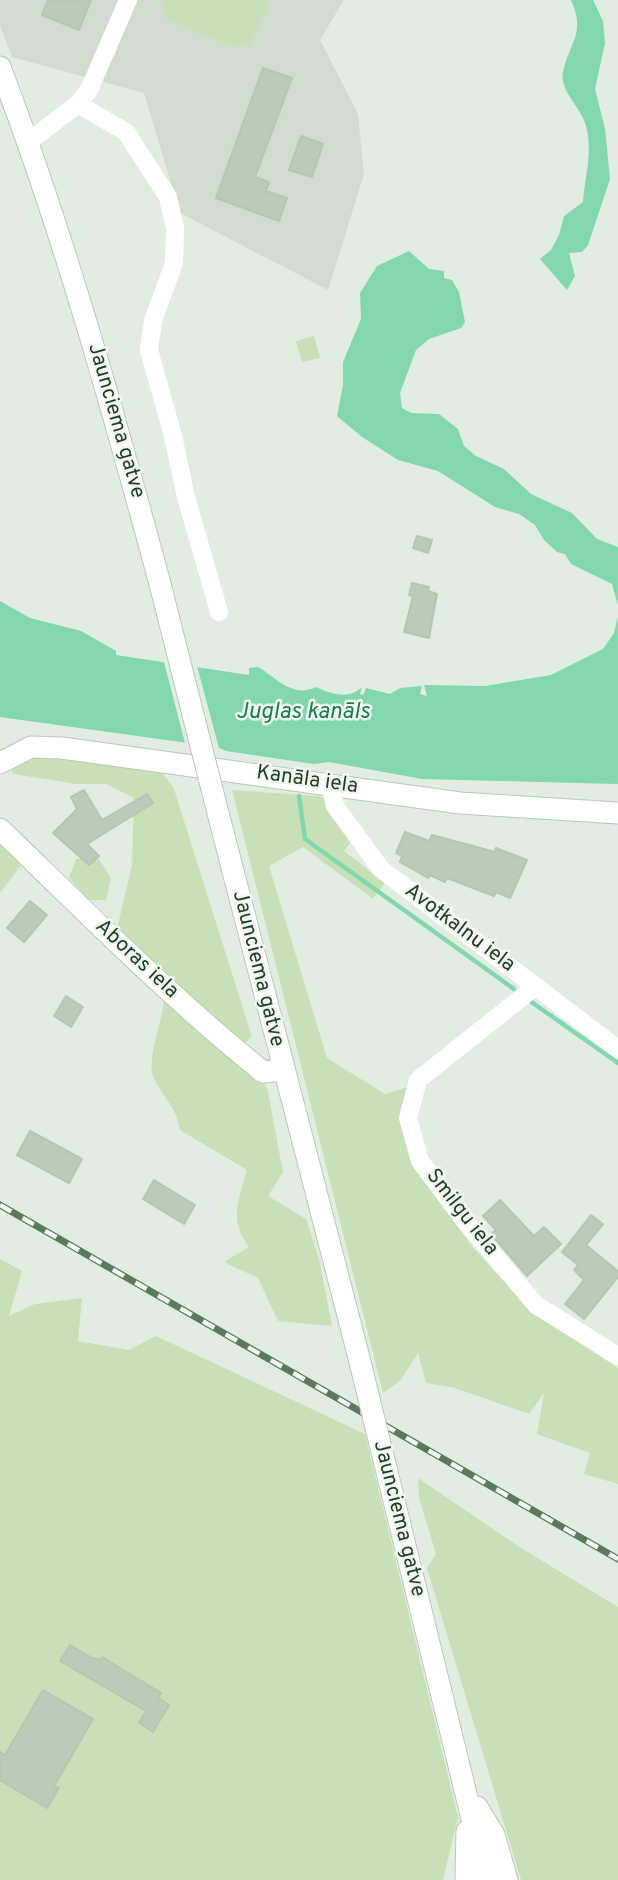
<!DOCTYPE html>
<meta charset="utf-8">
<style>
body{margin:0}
canvas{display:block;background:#e1ede0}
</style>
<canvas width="618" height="1880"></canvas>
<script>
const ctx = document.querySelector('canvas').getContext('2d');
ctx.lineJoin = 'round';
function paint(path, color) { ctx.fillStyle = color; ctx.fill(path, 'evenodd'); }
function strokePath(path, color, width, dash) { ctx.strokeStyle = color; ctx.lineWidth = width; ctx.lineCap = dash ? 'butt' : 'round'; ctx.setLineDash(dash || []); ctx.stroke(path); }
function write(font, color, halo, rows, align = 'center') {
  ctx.font = font + ' Overpass,sans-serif'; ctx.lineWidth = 5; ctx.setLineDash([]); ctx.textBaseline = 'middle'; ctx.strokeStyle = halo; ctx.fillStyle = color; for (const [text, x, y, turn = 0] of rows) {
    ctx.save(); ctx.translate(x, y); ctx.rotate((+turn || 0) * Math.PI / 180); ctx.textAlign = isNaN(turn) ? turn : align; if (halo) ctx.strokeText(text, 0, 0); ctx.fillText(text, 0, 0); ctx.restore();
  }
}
paint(new Path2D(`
 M0,0h344l-24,40 38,74 6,60 -36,116 -148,-77 -36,-120 -132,-36 -12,-31z`), '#d0ddce');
paint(new Path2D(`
 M160,0h111l-21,45 -19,1 -62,-25z
 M314,336l6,22 -18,4 -6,-21z
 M31,757l129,12 14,20 78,248 -7,5 -27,-20 -101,-93 15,-64 2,-67 -28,-14h-30l-63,-10 -3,-10z
 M232,790l85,6 25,5 15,32 -13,18 41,32 -12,16 -70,-52 -34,19 58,192 58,36 32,-10v83l53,77 61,67 87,57v116l-34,-10 6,-21 -53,-19 7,-41 -15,21 -74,-26 -29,-5 -8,-30 -18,28 -17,12z
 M0,843l22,21 -22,29z
 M97,856l14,22 -5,22h-17l-20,-22 7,-19z
 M164,1001l103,86 16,85 -15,24 38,23 13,40 13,67 -54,-5 -20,-43 -34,-16 25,-15c-20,-27 -11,-46 -2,-77l-67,-40c-4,-26 -18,-32 -27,-54 -6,-17 9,-55 11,-75z
 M0,1259l22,12 -13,45 26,-12 47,-6 -4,43 51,9 27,-14 209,98 93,383 -15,63h-443z
 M418,1478l103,70 97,59v273h-97l-94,-312 9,-14 -17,-56z`), '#c7e0b7');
paint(new Path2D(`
 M571,0h22l10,21 2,22 -10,46 10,40 5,50 -22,66 -6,7 -13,1 6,23 -8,14 -27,-31 11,-9 8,-15 5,-19 19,-14c2,-26 10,-50 3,-76 -4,-18 -27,-35 -23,-54 7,-31 23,-38 8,-72z
 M409,251l20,18 15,2v7l8,2 7,12 6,30 -4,6 -32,11 -13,11 -16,43 2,15 9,5 28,1 19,15 6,17 12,10 28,13 27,25 41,19 25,26 21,8v59l-6,-22 -41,-20 -6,-10 -8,-2 -13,-12 -9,-15 -16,-11 -24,-7 -57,-36 -40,-11 -36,-23 -25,-21 6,-31v-23l18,-43 -1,-26 17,-27z
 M0,601l30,17 51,13 35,20v4l133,20v-7l9,-1c16,9 35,32 58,20 15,7 33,13 46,0l-2,7 3,1 3,-7 24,6 10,-6 22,-2 -2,8 7,2 -3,-11 61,1 66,-11 52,-26 11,-16 4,-17v168l-196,-5 -93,-17 -15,2 -88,-13 -9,-4 -217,-30z`), '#82d7ac');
paint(new Path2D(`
 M163,658l34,8 23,86 -34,-5z`), '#e1ede0');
strokePath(new Path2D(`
 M299,796l6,43 209,150
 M530,1001l88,62`), '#82d7ac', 4.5);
const building = new Path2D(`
 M48,0h43l-12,30 -37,-15z
 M263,68l29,10 -37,99 14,5 -3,9 21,7 -8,23 -63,-23z
 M301,136l22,8 -11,33 -23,-7z
 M417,536l15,4 -4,13 -15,-5z
 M412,583l17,4 -1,4 9,3 -8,44 -25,-6 9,-36 -4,-1z
 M84,790l18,30 45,-26 6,9 -66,41 12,12 -10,9 -36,-32 24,-24 -6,-12z
 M405,832l24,9 3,-6 63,17 1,-4 31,12 -17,38 -14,-6 -2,4 -47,-18 -2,4 -15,-7 -2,3 -28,-16 2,-6 -6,-3z
 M30,901l17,14 -23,27 -17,-14z
 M66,996l17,11 -12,20 -17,-11z
 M30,1131l52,28 -13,24 -52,-28z
 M154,1180l41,25 -11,19 -41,-25z
 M500,1200l34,36 10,-9 17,17 -34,32 -36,-42 5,-4 -13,-14z
 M591,1215l12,9 -17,21 32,26v6l-34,42 -19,-15 19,-24 -10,-10 4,-5 -16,-13z
 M70,1645l22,13 9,2 1,-3 59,36 -3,5 11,7 -16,27 -14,-9 7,-12 -86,-50z
 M43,1690l50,29 -39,67 5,2 -12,20 -47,-28v-28l5,3z`);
paint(building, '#bacbb8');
strokePath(building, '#b3c7b2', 2);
const secondary = new Path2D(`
 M0,67c64,168 112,340 159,513
 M0,763l31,-16 31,1 398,55 158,10
 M218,813l139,537
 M0,829c86,83 170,168 263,243l20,-2
 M430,1647l57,233
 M477,1807l17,28 13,45
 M466,1880l1,-49`);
strokePath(secondary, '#b3cdb2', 23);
strokePath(new Path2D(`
 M78,104l48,28 42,65 7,31 -1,35 -21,58 -4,29 24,86 13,61 33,115
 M28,142l50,-38 11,-14 39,-90
 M330,785l5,21 46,63 237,180
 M536,986l-118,94 -10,38 12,43 45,60 71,84 82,51`), '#fff', 18);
strokePath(secondary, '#fff', 21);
const rail = new Path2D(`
 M0,1205l618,354`);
strokePath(rail, '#597b5c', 7);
strokePath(rail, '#f2f9f1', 4.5, [13]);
const secondaryBridge = new Path2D(`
 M159,580l59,233
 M357,1350l73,297`);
strokePath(secondaryBridge, '#b3cdb2', 23, []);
strokePath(secondaryBridge, '#fff', 21);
write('21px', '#1f3f21', '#f2f9f1', [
 ["Jaunciema gatve",115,421,74],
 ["Kanāla iela",307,781,8],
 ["Avotkalnu iela",459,929,37],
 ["Aboras iela",136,960,43],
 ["Jaunciema gatve",257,969,76],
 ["Smilgu iela",461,1213,52],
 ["Jaunciema gatve",398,1519,76]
]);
write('italic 23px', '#13804b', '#f2f9f1', [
 ["Juglas kanāls",303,713]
]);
</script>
